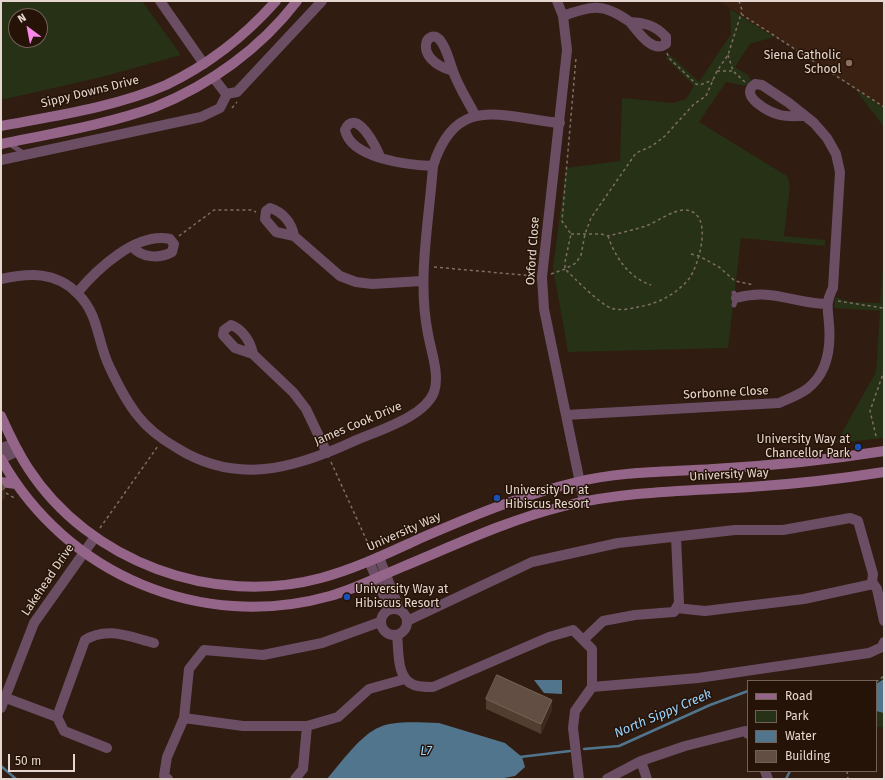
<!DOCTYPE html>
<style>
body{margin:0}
#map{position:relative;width:885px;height:780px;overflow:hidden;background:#301c10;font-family:"Fira Sans",sans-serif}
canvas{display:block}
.frame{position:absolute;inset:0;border:2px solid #e5d7cf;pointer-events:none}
.legend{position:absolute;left:747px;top:680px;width:130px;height:92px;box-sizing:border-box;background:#261307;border:1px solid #726157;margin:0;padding:5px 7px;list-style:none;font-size:12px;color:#e5d7cf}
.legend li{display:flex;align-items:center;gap:8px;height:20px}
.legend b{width:20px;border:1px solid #726157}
.north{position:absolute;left:8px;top:8px;width:40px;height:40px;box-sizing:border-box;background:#261307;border:1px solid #726157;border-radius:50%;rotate:328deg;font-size:11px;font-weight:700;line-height:16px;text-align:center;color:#e5d7cf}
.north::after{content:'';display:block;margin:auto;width:14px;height:18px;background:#f987e8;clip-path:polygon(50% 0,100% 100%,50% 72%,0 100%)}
.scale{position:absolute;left:8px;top:754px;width:67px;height:18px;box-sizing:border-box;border:2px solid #e5d7cf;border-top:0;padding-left:5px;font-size:12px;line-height:14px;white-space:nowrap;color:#e5d7cf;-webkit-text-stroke:3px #261307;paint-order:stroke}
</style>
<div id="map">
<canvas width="885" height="780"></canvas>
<div class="frame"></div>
<ul class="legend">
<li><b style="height:5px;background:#946589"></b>Road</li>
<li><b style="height:11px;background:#263116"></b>Park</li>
<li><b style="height:11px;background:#52758e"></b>Water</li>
<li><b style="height:11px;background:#624e42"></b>Building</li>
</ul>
<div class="north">N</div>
<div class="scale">50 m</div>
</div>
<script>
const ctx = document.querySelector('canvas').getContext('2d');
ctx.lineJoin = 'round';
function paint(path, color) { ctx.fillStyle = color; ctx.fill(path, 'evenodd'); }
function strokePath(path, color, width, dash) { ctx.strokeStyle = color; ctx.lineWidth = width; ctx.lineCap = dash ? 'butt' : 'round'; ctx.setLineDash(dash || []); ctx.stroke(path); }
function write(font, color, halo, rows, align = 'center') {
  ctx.font = font + ' "Fira Sans",sans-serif'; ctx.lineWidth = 3; ctx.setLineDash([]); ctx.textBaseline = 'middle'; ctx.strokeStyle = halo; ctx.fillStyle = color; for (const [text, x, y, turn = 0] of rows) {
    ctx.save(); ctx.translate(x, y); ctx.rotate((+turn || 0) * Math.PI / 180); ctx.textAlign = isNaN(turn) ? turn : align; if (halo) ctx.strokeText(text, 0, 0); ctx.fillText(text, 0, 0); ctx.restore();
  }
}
paint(new Path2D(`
 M718,1h166v107l-143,-93z`), '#3b2111');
paint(new Path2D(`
 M1,1h141l39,54 -79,22 -101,23zM16,16h24v24h-24z
 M730,9l44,28 -24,7 -15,23 13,8 3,6 -6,5 -19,-4 -27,40 88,54 3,9 -6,51 41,4v6l-84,-8 -13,110 -160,4 -15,-84 13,-100 54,-7 2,-63 51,5 13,-4 8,-13 -28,-28 3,-4 30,28 32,-48z
 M855,89l29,19v19z
 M884,255v183l-48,5 40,-71 4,-61 -46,-3 1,-11 16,5 29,1z
 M884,677v51l-8,-2v-42z`), '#263116');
paint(new Path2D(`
 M884,679v34l-8,-2v-27z
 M534,680h28v14l-18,-1z
 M439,723l66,20 17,14 3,10 -10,9 -11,2 -177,1c13,-15 34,-45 53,-52 17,-7 40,-4 59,-4z`), '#52758e');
strokePath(new Path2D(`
 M584,749l35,-3 91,-41 38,-14
 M520,757l50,-6
 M1,766l15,13
 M786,779l4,-8`), '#52758e', 2.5);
strokePath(new Path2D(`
 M739,1l3,9 -1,4
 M667,53l2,5 27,26 4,1 13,-5
 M728,55l5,16 12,11
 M717,71h16
 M232,108l5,-6
 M571,234h30l7,2c12,-3 25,-6 38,-10 11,-4 26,-16 39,-16 30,1 14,57 3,70 -13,15 -31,24 -50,27 -8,2 -19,4 -27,1 -10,-3 -37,-30 -46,-39v-7l6,-28 -9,-13 14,-163
 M179,236l35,-26h37l5,2
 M608,236c7,21 21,42 43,49
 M691,254l8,2 20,11 16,14 19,4
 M434,267l100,9
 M551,274l14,-5 11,-6 5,-8 4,-21 6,-16 45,-65 16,-7 13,-10 29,-32 12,-8 11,-25 11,-16 13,-41 143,93
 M838,301l45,7
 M884,305v9
 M876,436l-6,-25 14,-40
 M331,462l40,88
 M6,493l10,6
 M100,528l58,-82
 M61,567l4,-7 1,-10
 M876,682l8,-6
 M847,771l1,8`), '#7f6e64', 1.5, [3, 3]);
strokePath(new Path2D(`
 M8,143l17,11
 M734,305l2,-7 -2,-5`), '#6b4d64', 5);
strokePath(new Path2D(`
 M160,1l44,63
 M557,1l6,15 4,34 -25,227 2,32 40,193
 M563,16c29,-11 41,-13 67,6
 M630,22c15,1 25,3 36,15v7c-14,10 -29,-14 -36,-22z
 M453,71c-42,-12 -26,-45 -13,-31 7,9 9,20 13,31 5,15 15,30 22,44
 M213,77l13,17 11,-2 85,-91
 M380,157c-3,-9 -24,-51 -35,-27 6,29 64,35 88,36
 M1,160l200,-43 19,-9 7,-14
 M294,236c-2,-13 -11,-24 -24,-28l-4,3 -1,8 11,13 18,4 46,40 16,6 16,2 50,-3
 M1,279c28,-6 55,-8 77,15 22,22 19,49 32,74 8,17 16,33 28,48 10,13 25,24 39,32 59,37 116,21 175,-6 24,-11 72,-24 82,-50 6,-17 -3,-41 -6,-58 -11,-55 1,-112 5,-168 23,-73 68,-49 127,-43
 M77,293c20,-24 59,-61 93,-54l4,5 -2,8c-13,7 -31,6 -40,-6
 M736,298c37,-10 55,5 90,6
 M253,354c-2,-11 -10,-25 -22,-29l-7,5 -1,5 12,13 18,6 40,38 13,17 21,44
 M566,415l213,-12c9,-4 20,-8 28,-14 20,-15 24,-41 22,-65 -1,-16 -4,-20 4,-36l7,-116 -4,-18 -9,-16 -13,-15 -25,-20 -27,-18 -7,-1c-17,12 14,28 25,31 8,2 17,1 25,1
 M1,448l13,-4
 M1,459l17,-8
 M379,557l18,46 1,6
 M369,561l17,40 2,9
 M676,608l29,3 99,-12 69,-15
 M381 622a13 13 0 1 1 26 0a13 13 0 1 1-26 0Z
 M407,621l125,-59 86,-19 117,-13h48l67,-12 8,3 15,53 -1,8 5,7 7,32
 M397,635c2,15 -1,44 17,50 5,2 13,2 19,2l116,-50 24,-7 19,19v38l-17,24 -2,17 6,51
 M583,640l20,-19 32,-6 39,-3 5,-9 -3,-66
 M592,687l106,-9 171,-25 13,-6 2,-5
 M6,698l51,19 28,-77c22,-14 45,-3 69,3
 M57,717l7,14 43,17
 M184,718l59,8h64
 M641,761l6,18
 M765,771l3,8
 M168,779l-4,-3 3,-19 17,-39 5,-49 15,-19 59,5 59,-12 58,-21
 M295,779l8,-10 4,-43 31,-9 31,-28 36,-10
 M607,779l34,-18 44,-15 60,-15 3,3`), '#6b4d64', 10);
strokePath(new Path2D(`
 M1,708l33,-85 61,-86`), '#6b4d64', 10);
strokePath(new Path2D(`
 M1,126c53,-10 115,-19 165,-41 42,-20 79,-49 110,-84
 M1,144c48,-10 108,-20 154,-37 55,-22 106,-59 142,-106
 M1,416c8,18 16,35 27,52 61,94 185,139 293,110 34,-9 67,-25 100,-40 51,-22 101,-43 156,-56 44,-11 91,-10 136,-13 58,-3 114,-9 171,-18
 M1,459c65,116 201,173 329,137 25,-7 48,-19 72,-29 53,-22 106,-47 162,-61 61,-15 124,-15 186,-19 45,-3 90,-8 134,-15
 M1,482l15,2`), '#946589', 10);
paint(new Path2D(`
 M486,699l66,11 -11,24 -55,-25z`), '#523e31');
paint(new Path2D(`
 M5,488v10l-4,4v-11z
 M552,700v10l-11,24v-10z`), '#3e291d');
const building = new Path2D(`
 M1,482l4,6 -4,3z
 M497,675l55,25 -11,24 -55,-25z`);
paint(building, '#624e42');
strokePath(building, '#766458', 1);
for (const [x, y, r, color] of [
 [849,63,4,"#8d6e63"],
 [858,447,4,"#1a4fb4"],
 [497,498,4,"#1a4fb4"],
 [347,597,4,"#1a4fb4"]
]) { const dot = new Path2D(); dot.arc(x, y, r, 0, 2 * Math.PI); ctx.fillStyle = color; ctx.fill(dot); strokePath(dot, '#261307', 1.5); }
write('12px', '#e5d7cf', '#261307', [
 ["Siena Catholic",841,56],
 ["School",841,70],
 ["University Way at",850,440],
 ["Chancellor Park",850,454],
 ["University Dr at",505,491,"left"],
 ["Hibiscus Resort",505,505,"left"],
 ["University Way at",355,590,"left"],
 ["Hibiscus Resort",355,604,"left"]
], 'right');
write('12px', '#e5d7cf', '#261307', [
 ["Sippy Downs Drive",90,92,-14],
 ["Oxford Close",533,251,-86],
 ["Sorbonne Close",726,393,-3],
 ["James Cook Drive",358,424,-23],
 ["University Way",729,475,-3],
 ["University Way",404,532,-24],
 ["Lakehead Drive",48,580,-56]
]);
write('italic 13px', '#97d2fe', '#261307', [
 ["North Sippy Creek",663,714,-23],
 ["L7",426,751]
]);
</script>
